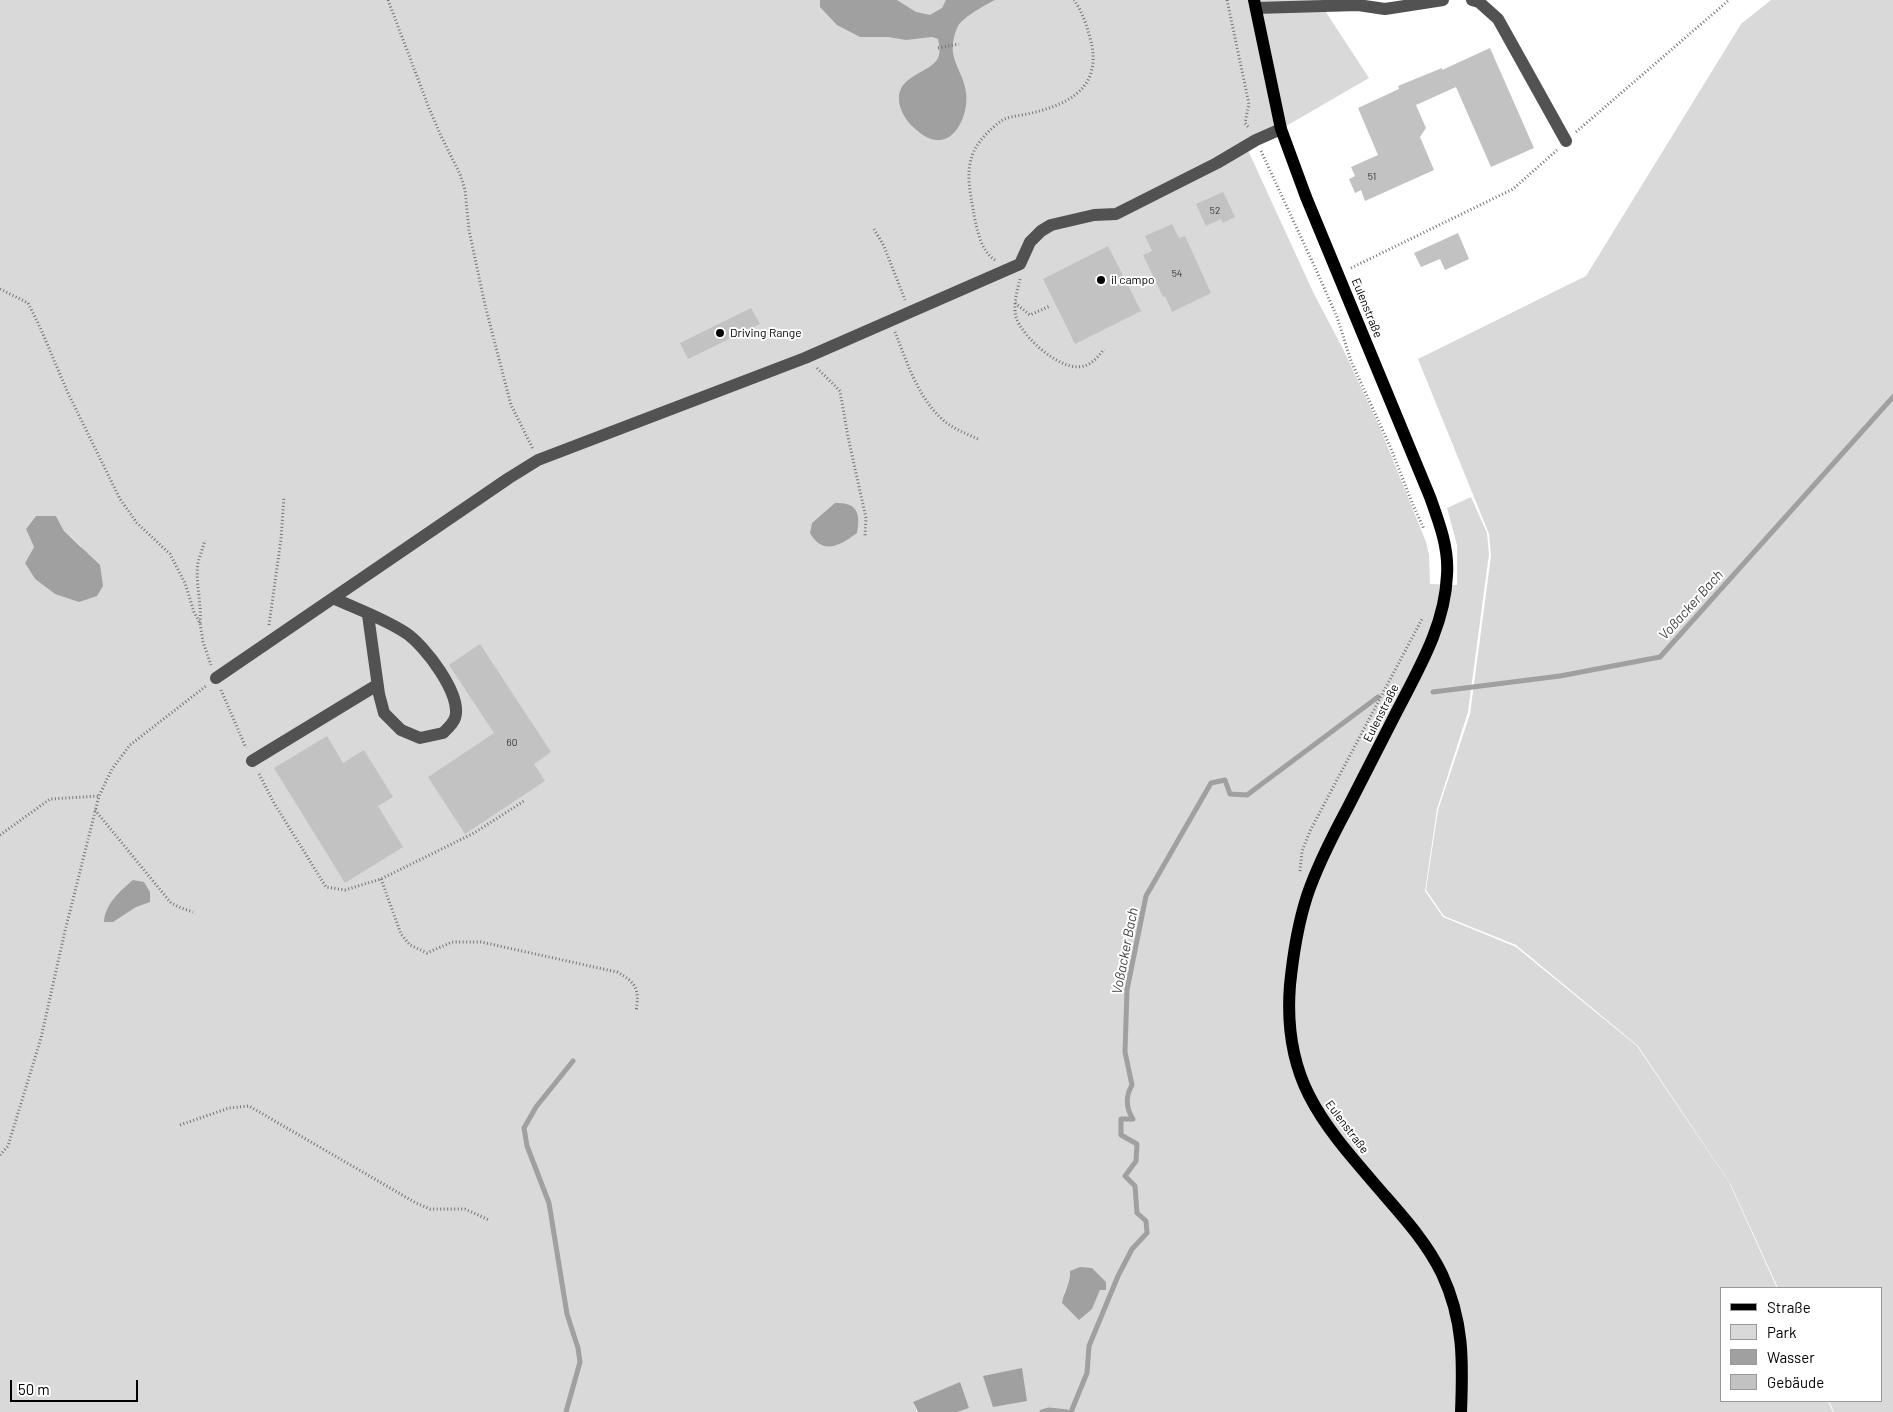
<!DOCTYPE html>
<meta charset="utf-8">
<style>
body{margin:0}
#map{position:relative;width:1893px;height:1412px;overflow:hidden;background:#fff;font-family:Barlow,sans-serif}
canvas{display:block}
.legend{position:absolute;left:1720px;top:1287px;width:162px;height:115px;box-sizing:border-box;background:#fff;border:1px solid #999;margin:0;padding:6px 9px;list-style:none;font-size:15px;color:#000}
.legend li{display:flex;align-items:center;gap:10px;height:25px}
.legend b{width:25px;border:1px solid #999}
.scale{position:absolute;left:10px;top:1380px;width:128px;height:22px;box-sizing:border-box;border:2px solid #000;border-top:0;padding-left:6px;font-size:15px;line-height:18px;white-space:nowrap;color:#000;-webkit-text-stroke:4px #fff;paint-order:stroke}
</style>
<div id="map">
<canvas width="1893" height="1412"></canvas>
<ul class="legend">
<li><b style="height:6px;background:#000"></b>Straße</li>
<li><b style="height:14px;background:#d9d9d9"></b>Park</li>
<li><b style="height:14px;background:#a0a0a0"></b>Wasser</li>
<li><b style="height:14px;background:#c2c2c2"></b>Gebäude</li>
</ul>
<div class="scale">50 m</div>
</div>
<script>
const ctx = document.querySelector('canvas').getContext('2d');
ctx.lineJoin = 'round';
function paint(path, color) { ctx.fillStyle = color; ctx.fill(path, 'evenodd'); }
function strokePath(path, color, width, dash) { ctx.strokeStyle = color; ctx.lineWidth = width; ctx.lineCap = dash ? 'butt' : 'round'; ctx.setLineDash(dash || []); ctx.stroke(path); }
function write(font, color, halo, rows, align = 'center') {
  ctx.font = font + ' Barlow,sans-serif'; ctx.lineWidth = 4; ctx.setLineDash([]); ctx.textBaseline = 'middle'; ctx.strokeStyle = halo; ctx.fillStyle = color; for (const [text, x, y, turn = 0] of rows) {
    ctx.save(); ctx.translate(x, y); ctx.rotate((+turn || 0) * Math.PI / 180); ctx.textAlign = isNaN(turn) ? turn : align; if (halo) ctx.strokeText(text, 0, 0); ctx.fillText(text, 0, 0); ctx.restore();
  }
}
paint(new Path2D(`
 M0,0h1318l51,78 -88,51 -35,17 68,148 29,55 37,79 46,114 3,13 1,29 27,1v-40l-10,-37 24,-11 16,36 2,21 -21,158 -31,97 -12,82 18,26 73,30 121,99 92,136 48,106h-55v113h106l5,11h-876l12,-5 -56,-5 4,10h-917zM36,516h20l8,15 17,15 -26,48 -20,-15 -10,-16 9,-16 -8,-18zM1071,1280l29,9 -8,20 -28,-16z
 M1771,0h122v1412h-59l-5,-11h53v-113h-104l-48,-105 -92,-137 -122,-101 -72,-29 -18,-26 12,-80 32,-96 21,-158 -2,-22 -71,-175 168,-83 155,-252z`), '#d9d9d9');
paint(new Path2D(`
 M820,0h77l19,12 14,3 12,-7 4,-8h49c-9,4 -33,18 -37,26 -4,8 -6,18 -5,27 2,13 12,26 13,40 2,15 -4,35 -17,44 -15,8 -26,-1 -37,-11 -6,-5 -13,-18 -13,-26 -2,-25 32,-27 39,-42 3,-6 1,-13 0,-19l-6,-2 -26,3 -18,-3h-28l-23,-12 -17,-18z
 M835,503c22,-1 26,10 22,30 -16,12 -34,23 -47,0l2,-10z
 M36,516h20l8,15 36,34 3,21 -6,10 -18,6 -24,-8 -20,-15 -10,-16 9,-16 -8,-18z
 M133,880l11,2 6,10v10l-14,5 -23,15h-9c1,-18 16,-31 29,-42z
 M1080,1267l12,1 14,14v8h-6l-8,19 -13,11 -17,-17c2,-12 9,-20 8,-32z
 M1022,1368l5,33 -34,6 -10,-31z
 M960,1382l9,26 -12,4h-39l-5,-10z`), '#a0a0a0');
strokePath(new Path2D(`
 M1433,692l127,-16 100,-19 233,-260
 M566,1412l14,-50 -2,-14 -11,-34 -18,-111 -22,-57 -3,-18 12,-21 37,-46
 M1042,1412l7,-2 18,2
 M1071,1412l16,-39 2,-27 29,-70 14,-27 15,-16 -1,-12 -9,-8 -2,-27 -10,-10 11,-15 1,-17 -16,-9v-16h12c-7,-11 -8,-22 -1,-34l-7,-33 2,-62 19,-94 65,-113 14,-3 5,14 17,1 131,-98`), '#a0a0a0', 5);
paint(new Path2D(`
 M1490,48l44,100 -43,19 -35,-80 -40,18 10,23 -6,9 14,33 -69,31 -4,-11 -6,3 -6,-14 6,-3 -4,-9 27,-12 -20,-47 41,-19 -1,-3 44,-18v2z
 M1223,192l12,25 -12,6 -2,-4 -15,7 -10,-22z
 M1172,224l7,14 6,-2 26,57 -39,19 -7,-16 -2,1 -20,-42 9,-4 -7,-15z
 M1458,233l11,26 -24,11 -5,-11 -19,8 -7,-14z
 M1108,246l33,65 -66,33 -32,-65z
 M751,308l9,16 -72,35 -8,-16z
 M480,644l71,108 -17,12 11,17 -80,53 -37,-57 66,-44 -45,-68z
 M327,736l16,27 21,-13 29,47 -15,9 25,41 -58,36 -71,-115z`), '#c2c2c2');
strokePath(new Path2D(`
 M388,0l41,108 12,28 19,38 5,16 4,40 16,75 20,77 6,23 22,44
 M1227,0l22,104 -4,19 4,5
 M938,48l21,-4
 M1576,132l153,-132
 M1261,151l57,123 19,43 14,44 38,83 24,61 11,24
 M874,229l10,17 21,54
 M995,260c-15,-9 -19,-35 -22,-51 -3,-18 -7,-35 -1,-53 4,-13 18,-27 29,-35 8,-5 17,-5 26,-7 37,-8 73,-23 65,-68 -3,-14 -9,-34 -18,-46
 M1351,268l162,-79 44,-39
 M1020,279c-3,12 -7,26 -4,38 6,20 46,56 68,49 8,-2 15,-10 20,-17
 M0,289l28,14 12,24 27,64 53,108 17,24 33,31 15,29 9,29 6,11 3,19 8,23
 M1015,303l15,12 20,-9
 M895,332c11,28 23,65 46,86 10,10 24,15 37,21
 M817,368l23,23 8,46 18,81 -1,18
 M200,623c2,-20 -5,-40 -2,-60 2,-8 5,-15 7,-23
 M269,625l12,-86 3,-42
 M221,690l25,58
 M259,774l15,29 52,84 19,3 36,-11 93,-46 50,-32
 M95,810l76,93 10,5 12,4
 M0,835l50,-36 49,-3
 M1300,871l2,-20 8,-20 112,-212
 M381,879l20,55 9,11 17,8 25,-11h29l136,30c19,10 23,18 19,39
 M180,1125l49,-17 20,-2 167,97 14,6h35l24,11
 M0,1155l8,-9 33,-108 23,-103 35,-139 13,-27 18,-24 76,-59`), '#747474', 3, [1, 2.5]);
strokePath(new Path2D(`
 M1472,0l7,2 19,17 68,122
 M1256,8l102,-3 27,4 58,-9
 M333,598c24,11 50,20 73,35 18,12 57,62 49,85 -2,6 -8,11 -12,15l-23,5 -19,-8 -17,-17 -5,-19 -11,-79
 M216,678l293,-200 29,-18 267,-102 215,-94 10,-22 11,-11 10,-6 43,-10 22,-1 101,-51 39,-23 25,-11
 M252,761l125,-76`), '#525252', 12);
strokePath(new Path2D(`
 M1254,0l27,129 25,68 124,300c9,25 19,51 17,78 -2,51 -29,95 -52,140 -16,31 -32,63 -48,94 -15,28 -30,57 -40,87 -9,28 -14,59 -17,89 -8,99 36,142 96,212 21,24 42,48 56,77 22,47 21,88 19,138`), '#000', 12);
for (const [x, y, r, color] of [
 [1101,280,5,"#000"],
 [720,333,5,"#000"]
]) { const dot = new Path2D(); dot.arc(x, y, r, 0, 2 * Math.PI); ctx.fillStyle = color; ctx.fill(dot); strokePath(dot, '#fff', 2); }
write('10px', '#303030', null, [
 ["51",1372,177],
 ["52",1215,211],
 ["54",1177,274],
 ["60",512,743]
]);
write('12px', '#000', '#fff', [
 ["il campo",1111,280],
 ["Driving Range",730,333]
], 'left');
write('12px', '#000', '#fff', [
 ["Eulenstraße",1367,308,68],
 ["Eulenstraße",1381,713,-63],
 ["Eulenstraße",1347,1127,53]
]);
write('italic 14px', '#414141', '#fff', [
 ["Voßacker Bach",1691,605,-48],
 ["Voßacker Bach",1125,951,-79]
]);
</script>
